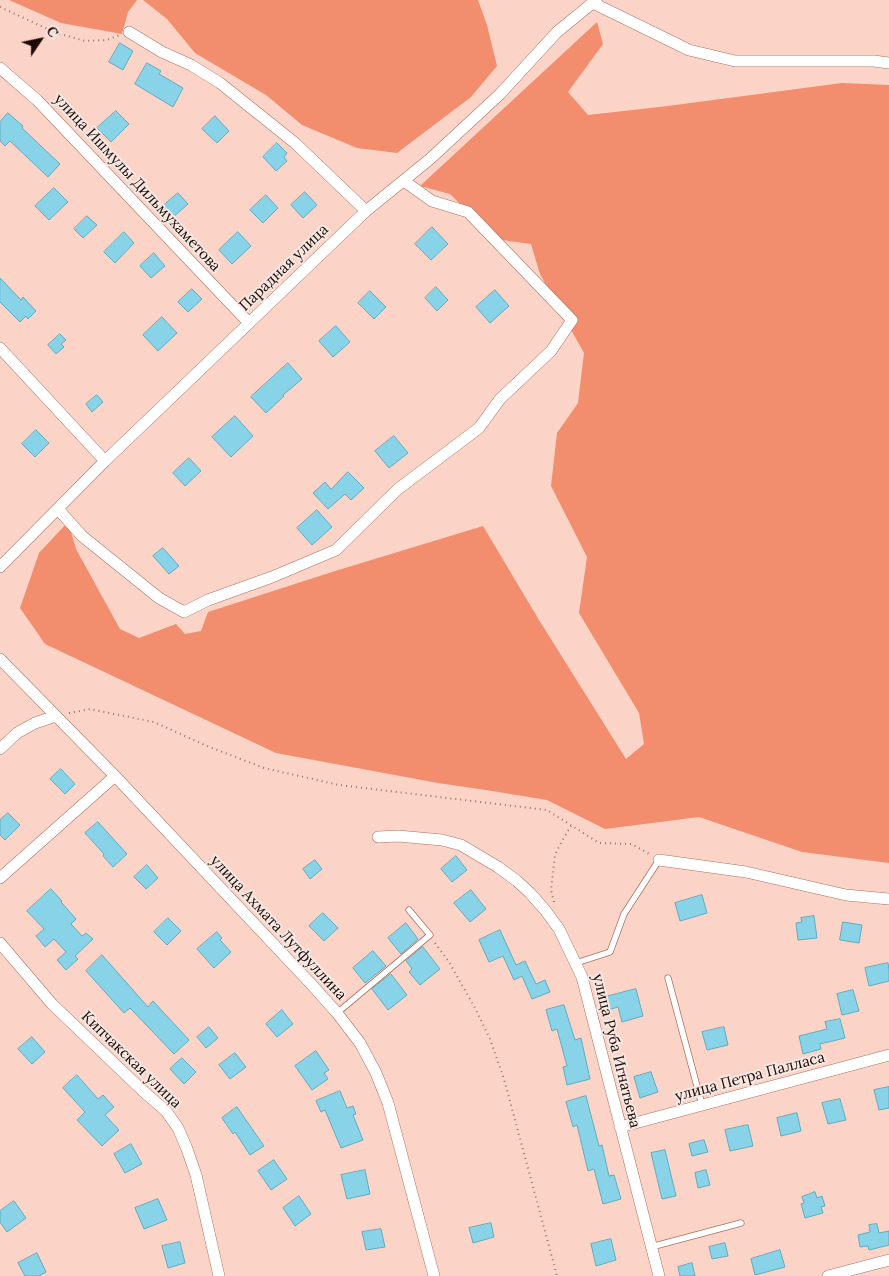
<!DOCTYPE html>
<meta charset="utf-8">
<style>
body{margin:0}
#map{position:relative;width:889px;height:1276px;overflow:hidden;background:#fcd4c7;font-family:Lora,serif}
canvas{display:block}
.north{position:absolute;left:15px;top:15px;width:50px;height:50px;-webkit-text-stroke:4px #f5e8e3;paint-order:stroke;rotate:56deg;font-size:14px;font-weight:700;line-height:20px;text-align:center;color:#1e0904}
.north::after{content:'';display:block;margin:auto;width:18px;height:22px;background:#1e0904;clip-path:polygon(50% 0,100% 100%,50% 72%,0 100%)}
</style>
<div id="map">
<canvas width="889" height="1276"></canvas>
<div class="north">С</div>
</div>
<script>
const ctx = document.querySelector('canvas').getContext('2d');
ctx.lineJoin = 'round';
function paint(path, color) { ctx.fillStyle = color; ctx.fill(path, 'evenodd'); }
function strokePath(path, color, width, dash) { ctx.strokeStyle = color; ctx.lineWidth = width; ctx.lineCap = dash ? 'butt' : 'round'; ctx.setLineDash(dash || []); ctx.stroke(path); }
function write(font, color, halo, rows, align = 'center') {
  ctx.font = font + ' Lora,serif'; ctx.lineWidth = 4; ctx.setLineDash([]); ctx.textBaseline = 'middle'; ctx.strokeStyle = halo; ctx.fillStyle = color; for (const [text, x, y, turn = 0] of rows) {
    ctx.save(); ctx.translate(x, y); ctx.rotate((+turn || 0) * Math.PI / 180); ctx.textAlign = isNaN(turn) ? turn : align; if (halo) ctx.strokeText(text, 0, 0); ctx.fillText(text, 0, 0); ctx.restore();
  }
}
paint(new Path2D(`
 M9,0h128l-9,12 -6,22 -61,-11z
 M143,0h335l9,25 10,41 -26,31 -74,56 -40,-5 -55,-23 -36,-30 -71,-42 -28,-34z
 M597,22l6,22 -35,48 20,23 80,-9 174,-23 47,2v778l-87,-11 -103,-35 -94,12 -58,-29 -61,-10 -48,-7 -162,-30 -231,-109 -25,-36 19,-55 29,-31 8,27 44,80 19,9 37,-14 9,10 16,-3 7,-19 124,-40 151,-46 56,94 87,139 18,-15 -5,-31 -60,-100 8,-56 -36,-71 6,-53 21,-30 6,-50 -44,-79 -9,-30 -29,-4 -13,-8 -39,-38 -30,-8z`), '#f28d6d');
const building = new Path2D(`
 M120,43l13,8 -10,19 -14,-8z
 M147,63l14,8 -2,3 24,14 -10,19 -38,-23z
 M116,111l13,13 -18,18 -14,-14z
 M8,113l15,13 -1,2 38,36 -12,13 -38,-36 -5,5 -5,-5v-19z
 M215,116l14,15 -12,12 -15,-14z
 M277,143l10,10 -3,4 3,4 -11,10 -13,-14z
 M54,188l14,14 -19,18 -14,-14z
 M305,192l12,13 -14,13 -12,-13z
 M178,193l10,11 -16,14 -10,-11z
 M266,195l12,13 -15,15 -13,-13z
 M87,216l10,9 -14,13 -9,-9z
 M432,227l16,17 -17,16 -16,-16z
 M124,232l10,11 -19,20 -11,-11z
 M238,232l13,14 -19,18 -13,-14z
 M154,253l11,13 -14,12 -11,-12z
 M0,278l21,22 2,-3 13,14 -8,8 -2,-3 -6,6 -20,-20z
 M436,287l12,13 -11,11 -12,-13z
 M192,289l10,10 -14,13 -10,-10z
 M495,290l14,16 -19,17 -14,-16z
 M370,291l16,16 -12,12 -16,-16z
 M162,317l15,16 -19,18 -15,-16z
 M336,326l14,16 -17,15 -14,-16z
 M60,334l6,6 -5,4 3,3 -8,7 -8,-9z
 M288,363l14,16 -19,16 1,1 -18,17 -15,-16z
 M97,395l6,7 -11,10 -6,-8z
 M235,416l18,20 -22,21 -19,-20z
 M36,430l13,13 -14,14 -13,-13z
 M394,436l14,17 -19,15 -14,-17z
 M189,458l12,13 -16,15 -12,-13z
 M348,472l16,16 -13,12 -6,-6 -17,15 -15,-16 12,-11 6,7z
 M317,510l15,17 -20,18 -15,-17z
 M163,548l16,18 -10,8 -16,-18z
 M61,769l14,15 -10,10 -15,-15z
 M8,813l12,12 -15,15 -5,-5v-15z
 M98,822l29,32 -14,13 -10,-11 1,-2 -19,-21z
 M456,856l11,14 -15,12 -11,-13z
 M315,860l7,9 -12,10 -7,-10z
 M147,865l11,13 -12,11 -12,-12z
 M51,889l11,12 -1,1 15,17 -5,5 11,12 4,-3 7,6 -18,17 3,3 -12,11 -9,-10 9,-8 -12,-13 -9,8 -9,-11 8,-7 -17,-18z
 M471,890l15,19 -16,13 -16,-19z
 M702,895l5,18 -27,8 -5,-18z
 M323,913l15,15 -14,13 -15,-15z
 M814,916l3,22 -19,2 -2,-17 6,-1 -1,-4z
 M168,918l13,13 -14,14 -13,-13z
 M843,922l19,3 -3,18 -19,-3z
 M406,923l12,16 -17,15 -13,-16z
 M500,930l16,35 9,-4 11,23 9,-4 5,12 -18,7 -10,-23 -8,4 -11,-24 -14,6 -10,-22z
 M217,932l5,6 -2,2 11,12 -17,16 -17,-19z
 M423,947l17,22 -20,16 -11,-13 3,-3 -6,-8z
 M373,951l13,15 -21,17 -12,-15z
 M102,955l46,52 5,-6 36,39 -15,14 -44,-46 -6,5 -38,-42z
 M888,963l1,7v11l-20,5 -4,-18z
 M391,974l16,21 -19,15 -16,-21z
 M636,989l7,27 -21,6 -4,-15 -10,3 -3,-13z
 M853,990l6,21 -17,4 -5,-21z
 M564,1005l11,35 6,-2 9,41 -23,6 -4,-18 4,-1 -10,-37 -5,2 -6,-21z
 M282,1010l11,14 -16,13 -11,-13z
 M840,1019l5,19 -25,6 1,5 -18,5 -4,-18 28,-7 -2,-7z
 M209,1027l9,11 -12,10 -9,-11z
 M724,1027l4,18 -21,5 -5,-18z
 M32,1037l13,15 -13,12 -14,-15z
 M316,1051l13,19 -5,3 4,6 -16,11 -17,-24z
 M235,1053l11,14 -16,12 -11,-14z
 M182,1058l14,14 -12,12 -14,-15z
 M651,1072l7,20 -18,6 -6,-21z
 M77,1075l21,24 5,-4 11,12 -9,8 14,15 -17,16 -25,-26 8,-8 -22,-24z
 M889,1087v21l-10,2 -5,-20z
 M340,1091l7,17 6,-2 3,8 -3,1 10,25 -22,8 -16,-38 -4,2 -5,-11z
 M586,1096l13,50 3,-1 7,31 5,-1 7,24 -18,5 -9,-35 -6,2 -11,-46 -4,2 -7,-25z
 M840,1099l6,21 -18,4 -6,-21z
 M237,1107l27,39 -14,9 -15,-23 -2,2 -11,-16z
 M797,1113l4,18 -20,5 -4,-18z
 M748,1125l5,21 -23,5 -5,-21z
 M704,1140l4,12 -16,4 -3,-12z
 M131,1144l11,20 -17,9 -11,-19z
 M665,1150l11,46 -14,3 -11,-46z
 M274,1160l13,19 -16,11 -13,-19z
 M365,1170l5,24 -23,5 -6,-24z
 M706,1170l4,15 -12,3 -3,-15z
 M815,1192l2,6 5,-2 3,10 -4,1 2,6 -18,5 -4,-14 3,-1 -2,-6z
 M299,1196l12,18 -16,12 -12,-18z
 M158,1199l9,21 -23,9 -9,-21z
 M14,1201l12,17 -19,14 -7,-10v-11z
 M491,1223l3,14 -21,6 -4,-15z
 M877,1224l2,9 10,-2v14l-20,5 -1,-4 -8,1 -2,-12 12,-3 -1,-7z
 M381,1229l4,18 -19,3 -4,-18z
 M611,1239l5,21 -20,6 -5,-22z
 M180,1242l5,21 -17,5 -6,-22z
 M725,1243l3,13 -16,3 -3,-12z
 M780,1250l5,17 -30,8 -4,-16z
 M37,1253l9,19 -7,4h-14l-7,-13z
 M692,1263l3,13h-15l-2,-9z`);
paint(building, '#88d3e8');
strokePath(building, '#60abbf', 1);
const service = new Path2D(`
 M576,963l34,-11 14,-38 35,-54
 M668,978l34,127
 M337,1013l93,-78 -21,-25
 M651,1247l90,-24`);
const minor = new Path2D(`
 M593,3l96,47 46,11h139l15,2
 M129,32l33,20 29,13 29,18 75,60 71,68
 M0,68l37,32 212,223
 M0,348l105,113
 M58,509l24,27 77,62 25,14 24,-12 64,-23 64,-27 62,-61 81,-61 21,-29 51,-48 21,-31 -104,-108 -36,-11 -28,-20
 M0,567l105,-106 261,-250 64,-52 70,-65 57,-62 39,-32
 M0,659l115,117 197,209 25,28 23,30 16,30 12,30 46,173
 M0,749l17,-16 18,-10 21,-7
 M378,837l20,-1 44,4 19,5 37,22 19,14 13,12 15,17 14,19 23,48 77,299
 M659,860l87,12 100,23 43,4
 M0,878l115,-102
 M0,943l52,61 91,87 23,20 12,17 9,21 9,26 23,101
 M620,1127l269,-72
 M828,1276l61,-16`);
strokePath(service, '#ac715f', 7);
strokePath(minor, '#ac715f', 12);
strokePath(new Path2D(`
 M0,7l54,25 31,9 22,-1 13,-5
 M69,713l21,-4 64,13 53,24 57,22 75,17 208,25 52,33 33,1 19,11
 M554,902l-3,-12 4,-35 7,-14 9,-15
 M435,943l14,19 26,46 15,31 14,40 53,197`), '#93746b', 2, [1, 4]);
strokePath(service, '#fff', 5.5);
strokePath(minor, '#fff', 11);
write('15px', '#1e0904', '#f5e8e3', [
 ["улица Ишмулы Дильмухаметова",137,183,47],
 ["Парадная улица",284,268,-44],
 ["улица Ахмата Лутфуллина",278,928,47],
 ["улица Руба Игнатьева",616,1051,76],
 ["Кипчакская улица",131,1060,44],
 ["улица Петра Палласа",750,1077,-15]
]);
</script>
